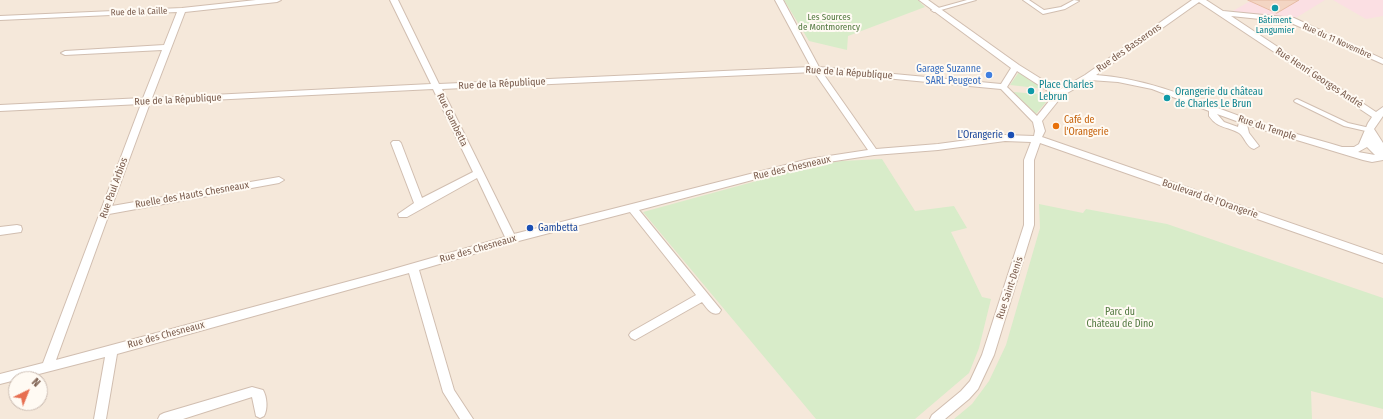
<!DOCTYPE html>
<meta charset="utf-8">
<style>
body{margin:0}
#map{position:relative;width:1383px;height:419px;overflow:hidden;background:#fdf6ec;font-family:"Fira Sans Condensed",sans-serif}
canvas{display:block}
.north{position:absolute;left:8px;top:371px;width:40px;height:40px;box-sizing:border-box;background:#fffaf3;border:1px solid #cabbb1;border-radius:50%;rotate:43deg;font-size:11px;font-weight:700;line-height:16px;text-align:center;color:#7a5c4d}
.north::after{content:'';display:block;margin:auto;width:14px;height:18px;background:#e76f51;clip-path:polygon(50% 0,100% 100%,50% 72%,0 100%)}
</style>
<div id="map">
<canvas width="1383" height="419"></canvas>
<div class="north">N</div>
</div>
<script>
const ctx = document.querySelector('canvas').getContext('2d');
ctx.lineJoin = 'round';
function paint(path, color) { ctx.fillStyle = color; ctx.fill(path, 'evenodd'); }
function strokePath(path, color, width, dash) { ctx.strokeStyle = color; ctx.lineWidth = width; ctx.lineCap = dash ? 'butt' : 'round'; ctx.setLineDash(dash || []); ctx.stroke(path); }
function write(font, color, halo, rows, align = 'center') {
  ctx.font = font + ' "Fira Sans Condensed",sans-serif'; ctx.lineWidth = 4; ctx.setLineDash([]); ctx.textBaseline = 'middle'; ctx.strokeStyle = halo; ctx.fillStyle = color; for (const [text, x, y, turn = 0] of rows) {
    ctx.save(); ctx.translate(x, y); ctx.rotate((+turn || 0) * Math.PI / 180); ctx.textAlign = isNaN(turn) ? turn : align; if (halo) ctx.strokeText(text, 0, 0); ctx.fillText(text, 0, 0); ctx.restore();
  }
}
paint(new Path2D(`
 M0,0h1383v419h-1383zM16,379h24v24h-24z`), '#f5e8da');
paint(new Path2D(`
 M1252,0h73l-31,19 -63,-7z
 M1333,0h50v16l-17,3z`), '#fbdfe3');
paint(new Path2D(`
 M784,0h134l7,7 -77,29 -1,14 -38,-9z
 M1019,72l27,17 -36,-4z
 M1013,92l39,3 -16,19z
 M882,159l33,52 39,-5 13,22 -16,4 31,65 9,2 -12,49 -10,25 -54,46h-99l-173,-207 172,-47 27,-4z
 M1039,204l44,9 3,-4 81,15 216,74v111l-72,-18 1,28h-358l18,-15 17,-23 17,-36 34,-117z`), '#d8ecc9');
const building = new Path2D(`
 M1248,0h51l-22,13z`);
paint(building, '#f3d5c3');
strokePath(building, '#e6bba3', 1);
const pedestrian = new Path2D(`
 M967,0h9l-42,12 -3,-2z
 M1023,0h6l15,10 17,-3 13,-7 5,1 -14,8 -22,5z
 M1297,99l51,24 22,5 3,2 -3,2 -26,-6 -49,-24 -1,-1 1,-1z`);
const minor = new Path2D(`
 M256,0h25l-4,2 -92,10 -33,86 279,-14 -41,-84h8l41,84 372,-17 -36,-67h8l36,67 182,17 10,-16 -92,-68h9l91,65 40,25 26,-15 107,-75h14l17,11 71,7 89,41v5l-94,-42 -58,-6 145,96 7,-5v9l-9,13 9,14v17l-11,2 -9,-2 -116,-35 2,8 10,13 -5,3c-8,-2 -9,-12 -15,-16 -12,-7 -21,-4 -30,-17v-5l-57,-22 -34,-7 -28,-2 -28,16 -20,25 3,10 -3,6 341,118v8l-343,-120 -6,17v65l-40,130 -16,34 -9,10 -24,20h-15l2,-4 29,-24 9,-10 12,-26 42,-130v-65l7,-18 -26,-1 -67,9 -64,5 -65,10 -170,45 82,100 -2,3c-8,3 -12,-5 -17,-11l-67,38 -4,-2 -2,-3 2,-3 65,-37 -66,-83 -119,31 -92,27 35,120 19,29h-13l-17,-27 -34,-119 -292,81 -11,65h-12l11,-62 -105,27v-10l43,-11 98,-259 -141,7v-6l143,-7 19,-48 -97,5 -4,-2 4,-2 99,-6 13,-33 -177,8v-4l182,-8zM1199,2l173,115 -4,6 -9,21 -5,3h-12c-33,-10 -67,-18 -100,-30 -49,-18 -92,-38 -146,-42zM1017,71l37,24 -17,21 -30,-29zM814,72l54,78 -59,9 -295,75 -72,-145zM822,72l179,17 32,33 2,9 -1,5 -29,-1 -67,9 -62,5zM433,89l40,83 -51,26 -21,-55 -2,-2h-6l-2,2 23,60 -16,11 1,3h8l70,-39 28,59 -129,37 -320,86 53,-146 170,-31 5,-3 -5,-3 -167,29 38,-103zM1217,114l22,8 -1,5 -14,-5zM1367,147l8,8 -17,-3z
 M17,225l4,1 1,3 -1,3 -21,3v-8z
 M252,387l11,3c4,7 5,19 1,26l-4,2 -4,-2 -4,-19 -69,22h-25l2,-4 4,-2z`);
strokePath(pedestrian, '#d1beb0', 2);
strokePath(minor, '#d1beb0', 2);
paint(pedestrian, '#fff');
paint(minor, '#fff');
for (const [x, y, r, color] of [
 [1275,8,4,"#0f9aa8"],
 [989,75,4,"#3f7fe0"],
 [1031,91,4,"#0f9aa8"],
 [1167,98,4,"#0f9aa8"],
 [1056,126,4,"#e8710a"],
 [1011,135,4,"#1a4fb4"],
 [530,228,4,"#1a4fb4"]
]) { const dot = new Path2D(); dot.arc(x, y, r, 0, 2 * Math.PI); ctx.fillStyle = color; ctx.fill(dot); strokePath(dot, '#fffaf3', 1.5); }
write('9px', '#7a5c4d', '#fffaf3', [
 ["Rue de la Caille",139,12,-2],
 ["Rue du 11 Novembre",1337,41,24]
]);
write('9px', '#537a41', '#fffaf3', [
 ["Les Sources",829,17],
 ["de Montmorency",829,27]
]);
write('9px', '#0d838f', '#fffaf3', [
 ["Bâtiment",1275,20],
 ["Langumier",1275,30]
]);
write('10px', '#7a5c4d', '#fffaf3', [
 ["Rue des Basserons",1129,48,-35],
 ["Rue de la République",849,73,4],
 ["Rue Henri Georges André",1319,78,33],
 ["Rue de la République",502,84,-3],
 ["Rue de la République",178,100,-3],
 ["Rue Gambetta",452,120,64],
 ["Rue du Temple",1267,128,18],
 ["Rue des Chesneaux",792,168,-13],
 ["Rue Paul Arbios",114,188,-70],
 ["Ruelle des Hauts Chesneaux",192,195,-10],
 ["Boulevard de l'Orangerie",1210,199,19],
 ["Rue des Chesneaux",478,249,-16],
 ["Rue Saint-Denis",1010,288,-72],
 ["Rue des Chesneaux",166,335,-15]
]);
write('10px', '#366cbe', '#fffaf3', [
 ["Garage Suzanne",981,69],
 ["SARL Peugeot",981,81]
], 'right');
write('10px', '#0d838f', '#fffaf3', [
 ["Place Charles",1039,85],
 ["Lebrun",1039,97],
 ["Orangerie du château",1175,92],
 ["de Charles Le Brun",1175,104]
], 'left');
write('10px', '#c56008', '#fffaf3', [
 ["Café de",1064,120],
 ["l'Orangerie",1064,132]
], 'left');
write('10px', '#164399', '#fffaf3', [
 ["L'Orangerie",1003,135],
 ["Gambetta",538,228,"left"]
], 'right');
write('10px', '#537a41', '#fffaf3', [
 ["Parc du",1120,312],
 ["Château de Dino",1120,324]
]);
</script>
